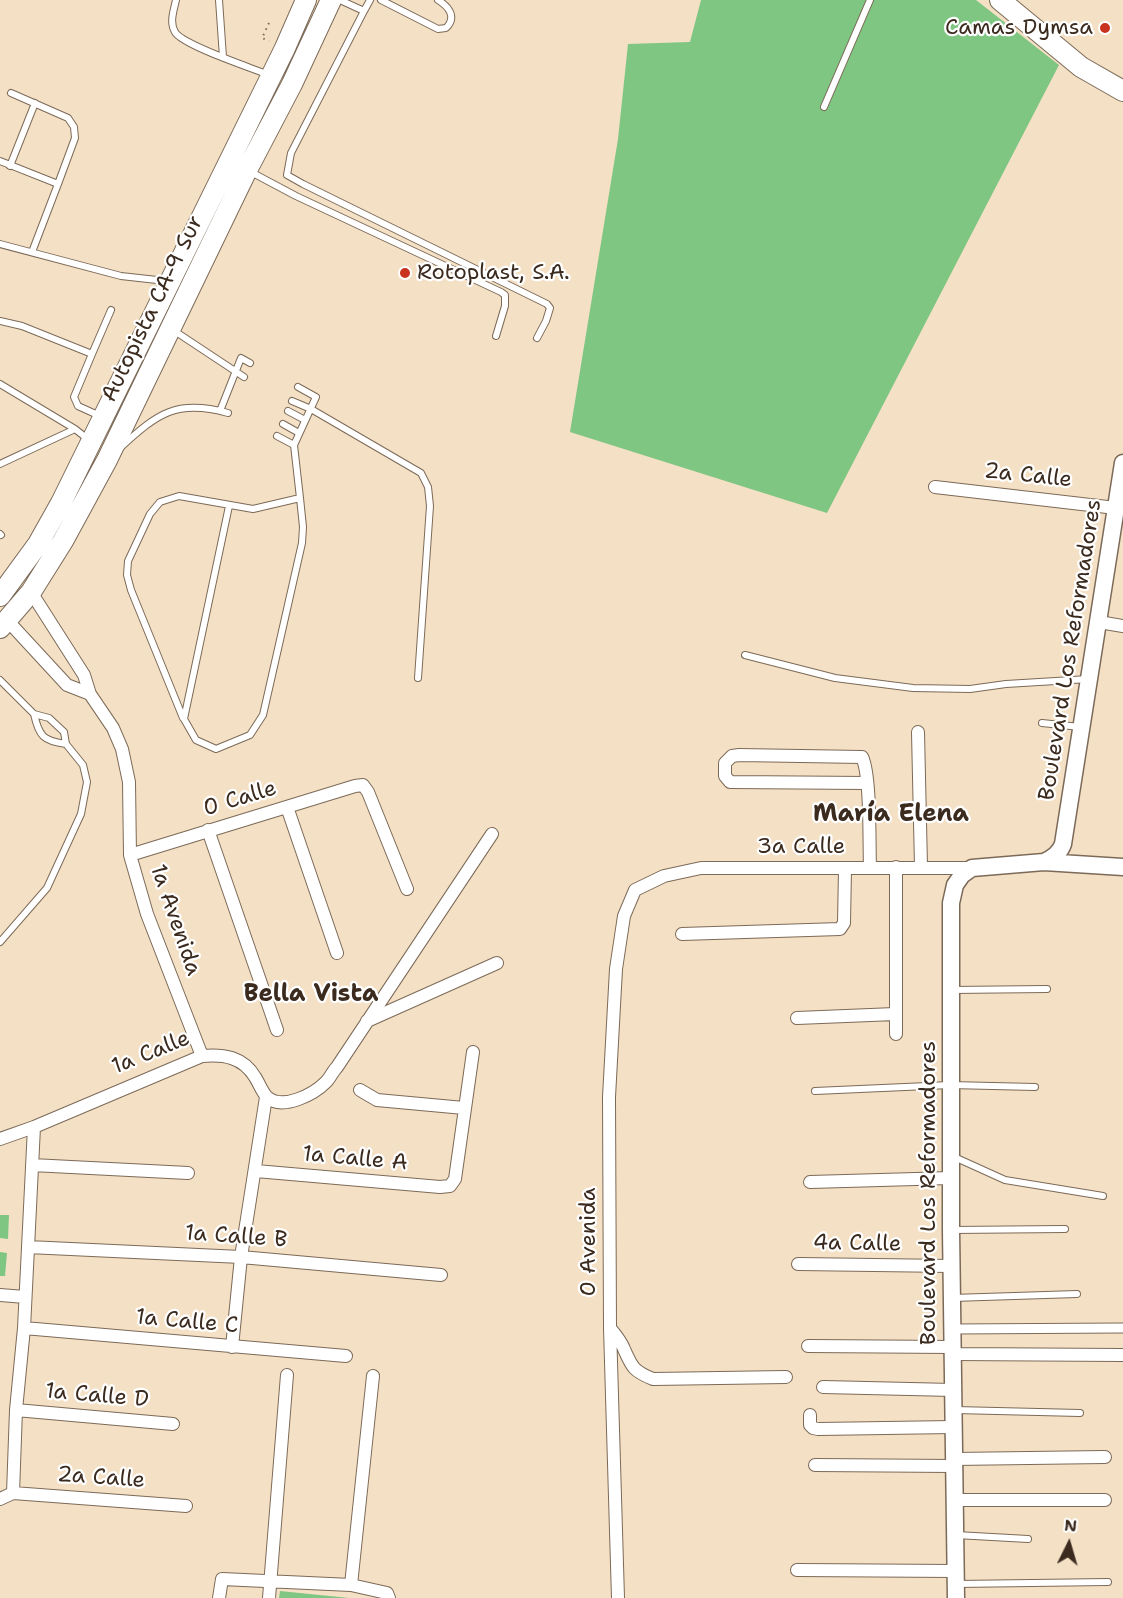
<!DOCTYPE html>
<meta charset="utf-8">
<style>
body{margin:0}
#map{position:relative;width:1123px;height:1598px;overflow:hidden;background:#f4e0c5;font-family:"Shantell Sans",sans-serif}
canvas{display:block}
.north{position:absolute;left:1039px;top:1514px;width:60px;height:60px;-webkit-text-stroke:4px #fff;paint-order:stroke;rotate:5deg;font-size:16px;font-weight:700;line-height:24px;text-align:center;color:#3b2a1e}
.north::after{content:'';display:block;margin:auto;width:21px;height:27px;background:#3b2a1e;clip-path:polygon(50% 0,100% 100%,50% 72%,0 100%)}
</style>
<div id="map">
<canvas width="1123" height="1598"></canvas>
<div class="north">N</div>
</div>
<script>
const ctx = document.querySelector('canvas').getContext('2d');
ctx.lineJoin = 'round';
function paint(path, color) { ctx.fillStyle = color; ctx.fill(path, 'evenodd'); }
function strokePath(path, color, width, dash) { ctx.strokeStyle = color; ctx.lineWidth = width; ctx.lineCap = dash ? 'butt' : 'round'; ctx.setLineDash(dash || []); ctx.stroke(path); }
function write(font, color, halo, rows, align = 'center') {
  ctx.font = font + ' "Shantell Sans",sans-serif'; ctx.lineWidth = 4.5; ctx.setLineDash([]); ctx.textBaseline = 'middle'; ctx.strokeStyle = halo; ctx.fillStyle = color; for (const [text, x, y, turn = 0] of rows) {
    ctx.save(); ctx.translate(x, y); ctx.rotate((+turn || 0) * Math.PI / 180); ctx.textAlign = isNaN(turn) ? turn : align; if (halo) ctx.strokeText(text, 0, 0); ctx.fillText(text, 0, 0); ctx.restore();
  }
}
paint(new Path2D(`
 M701,0h275l83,65 -232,448 -257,-81 48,-293 10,-95 62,-2z
 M0,1215h9l-1,24 -8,-1z
 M0,1252l7,1 -2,23h-5z
 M280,1591l69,7h-70z`), '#7ec682');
const service = new Path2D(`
 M176,0c-2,10 -7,22 -1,32 7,13 77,36 94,43
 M219,0l4,57
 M340,0l24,11 6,-11
 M381,0l57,29 8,-1c11,-11 3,-21 -8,-28
 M364,11l-73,142 -4,22 16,9 244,120 3,4 -4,13 -9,17
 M11,93l57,25 6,9 1,11 -17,46
 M824,107l46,-107
 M0,161l58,23 -26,68
 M10,166l25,-63
 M249,171l47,25 205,96 4,3v11l-9,30
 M0,244l121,32 45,5
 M0,321l22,5 70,28 19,-44
 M173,330l71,47
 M92,354l-18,43 4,9 22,10
 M0,384l75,45
 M292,401l19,8 110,64 7,14 2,19 -12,172
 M220,411l21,-53 9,5
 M288,411l17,9
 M283,424l16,9
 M277,436l17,9
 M121,447c37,-34 56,-48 107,-34
 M0,464l75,-35 14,11
 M229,506l-45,213 12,21 20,9 34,-14 13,-20 39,-172 1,-16 -3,-29
 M0,534l1,1
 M745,655l90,23 78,10 57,1 36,-5 83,-5
 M0,680l34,34 15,4 15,14 2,12 17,21 4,17 -6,32 -34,74 -47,54
 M34,714c5,22 9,27 32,30
 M183,718l-52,-128 -4,-15 1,-14 22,-47 10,-12 19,-6 74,13 47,-11 -6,-53 22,-48 -18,-10
 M1042,723l38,4
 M951,990l96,-1
 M815,1091l135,-6 85,2
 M952,1156l53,24 98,16
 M951,1230l114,-1
 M952,1298l125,-4
 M955,1410l125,3
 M956,1535l72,4
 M956,1584l152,-2`);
const pedestrian = new Path2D(`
 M953,1329l170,-1`);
const minor = new Path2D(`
 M935,487l181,21
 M31,592l53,83 6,19 23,34 9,21 7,33 1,73 17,59 55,142
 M7,620l60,65 23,9
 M1099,622l24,4
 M918,732l3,135
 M867,783l-137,-1 -5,-6v-13l7,-7 7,-1 123,2c9,18 7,86 8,110
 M287,807l50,146
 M208,830l69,200
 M130,855l225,-69 8,-1 5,7 39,97
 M896,867v167
 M682,934l158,-5 4,-6 1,-54
 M797,1018l98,-4
 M367,1021l130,-58
 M360,1090l17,10 87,8
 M0,1139l34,-12 168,-71c22,-2 41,1 53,21 4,6 7,15 12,20 16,14 47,-3 59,-15 4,-4 7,-11 11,-15l155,-233
 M32,1165l156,8
 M256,1171l184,16 10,-1 5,-7 18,-127
 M810,1182l141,-4
 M28,1247l213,10 200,18
 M798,1264l153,2
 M0,1295l25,2
 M24,1328l322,28
 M610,1328c5,6 11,13 14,21 8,18 9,22 29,30l133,-2
 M808,1346l145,1
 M232,1347l9,-90 25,-160
 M953,1354l170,1
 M823,1387l130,3
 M16,1410l157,14
 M810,1415v10l3,3 5,1 135,-2
 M953,1459l152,-2
 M815,1465l139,1
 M13,1493l3,-83 8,-82 10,-201
 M13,1493l173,13
 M0,1499l13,-6
 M954,1500h151
 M797,1570l159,1
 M351,1585l22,-209
 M219,1598l3,-19 129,6 36,8 2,5
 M269,1598l18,-223
 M618,1598l-8,-270 -1,-231 7,-128 8,-53 11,-26 29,-14 37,-8h271`);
const secondary = new Path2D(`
 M1044,862l79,5
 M956,1598l-5,-368v-327l4,-18 7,-10 10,-7 72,-6c9,-4 16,-9 19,-18l60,-381`);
const primary = new Path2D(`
 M1000,0l81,67 42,24`);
const trunk = new Path2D(`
 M0,596l38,-52 23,-41 224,-455 21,-48
 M0,628l31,-36 32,-51 44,-81 140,-290 45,-86 39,-84`);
strokePath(service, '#7c6a58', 8);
strokePath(pedestrian, '#7c6a58', 11);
strokePath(minor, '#7c6a58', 14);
strokePath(secondary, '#7c6a58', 19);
strokePath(primary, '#7c6a58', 22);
strokePath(trunk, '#7c6a58', 22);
strokePath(new Path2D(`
 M269,23l-7,15 7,3`), '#7c6a58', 2, [1.5, 4.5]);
strokePath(service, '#fff', 6);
strokePath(pedestrian, '#fff', 9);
strokePath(minor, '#fff', 12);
strokePath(secondary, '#fff', 16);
strokePath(primary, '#fff', 20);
strokePath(trunk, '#fff', 20);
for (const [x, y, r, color] of [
 [1105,28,6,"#c8321e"],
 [405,273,6,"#c8321e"]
]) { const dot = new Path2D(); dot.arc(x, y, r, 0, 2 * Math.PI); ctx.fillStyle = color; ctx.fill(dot); strokePath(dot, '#fff', 2); }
write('22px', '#3b2a1e', '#fff', [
 ["Camas Dymsa",1093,28],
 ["Rotoplast, S.A.",417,273,"left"]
], 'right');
write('22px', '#3b2a1e', '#fff', [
 ["Autopista CA-9 Sur",153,309,-64],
 ["2a Calle",1028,476,6],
 ["Boulevard Los Reformadores",1071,650,-81],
 ["0 Calle",240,799,-17],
 ["3a Calle",801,847],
 ["1a Avenida",175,920,71],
 ["1a Calle",151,1053,-22],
 ["1a Calle A",355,1159,5],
 ["Boulevard Los Reformadores",929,1193,-90],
 ["1a Calle B",236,1237,4],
 ["0 Avenida",589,1242,-90],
 ["4a Calle",857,1244,1],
 ["1a Calle C",187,1322,5],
 ["1a Calle D",97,1396,5],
 ["2a Calle",101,1478,4]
]);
write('bold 24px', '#3b2a1e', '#fff', [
 ["María Elena",891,815],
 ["Bella Vista",311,995]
]);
</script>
